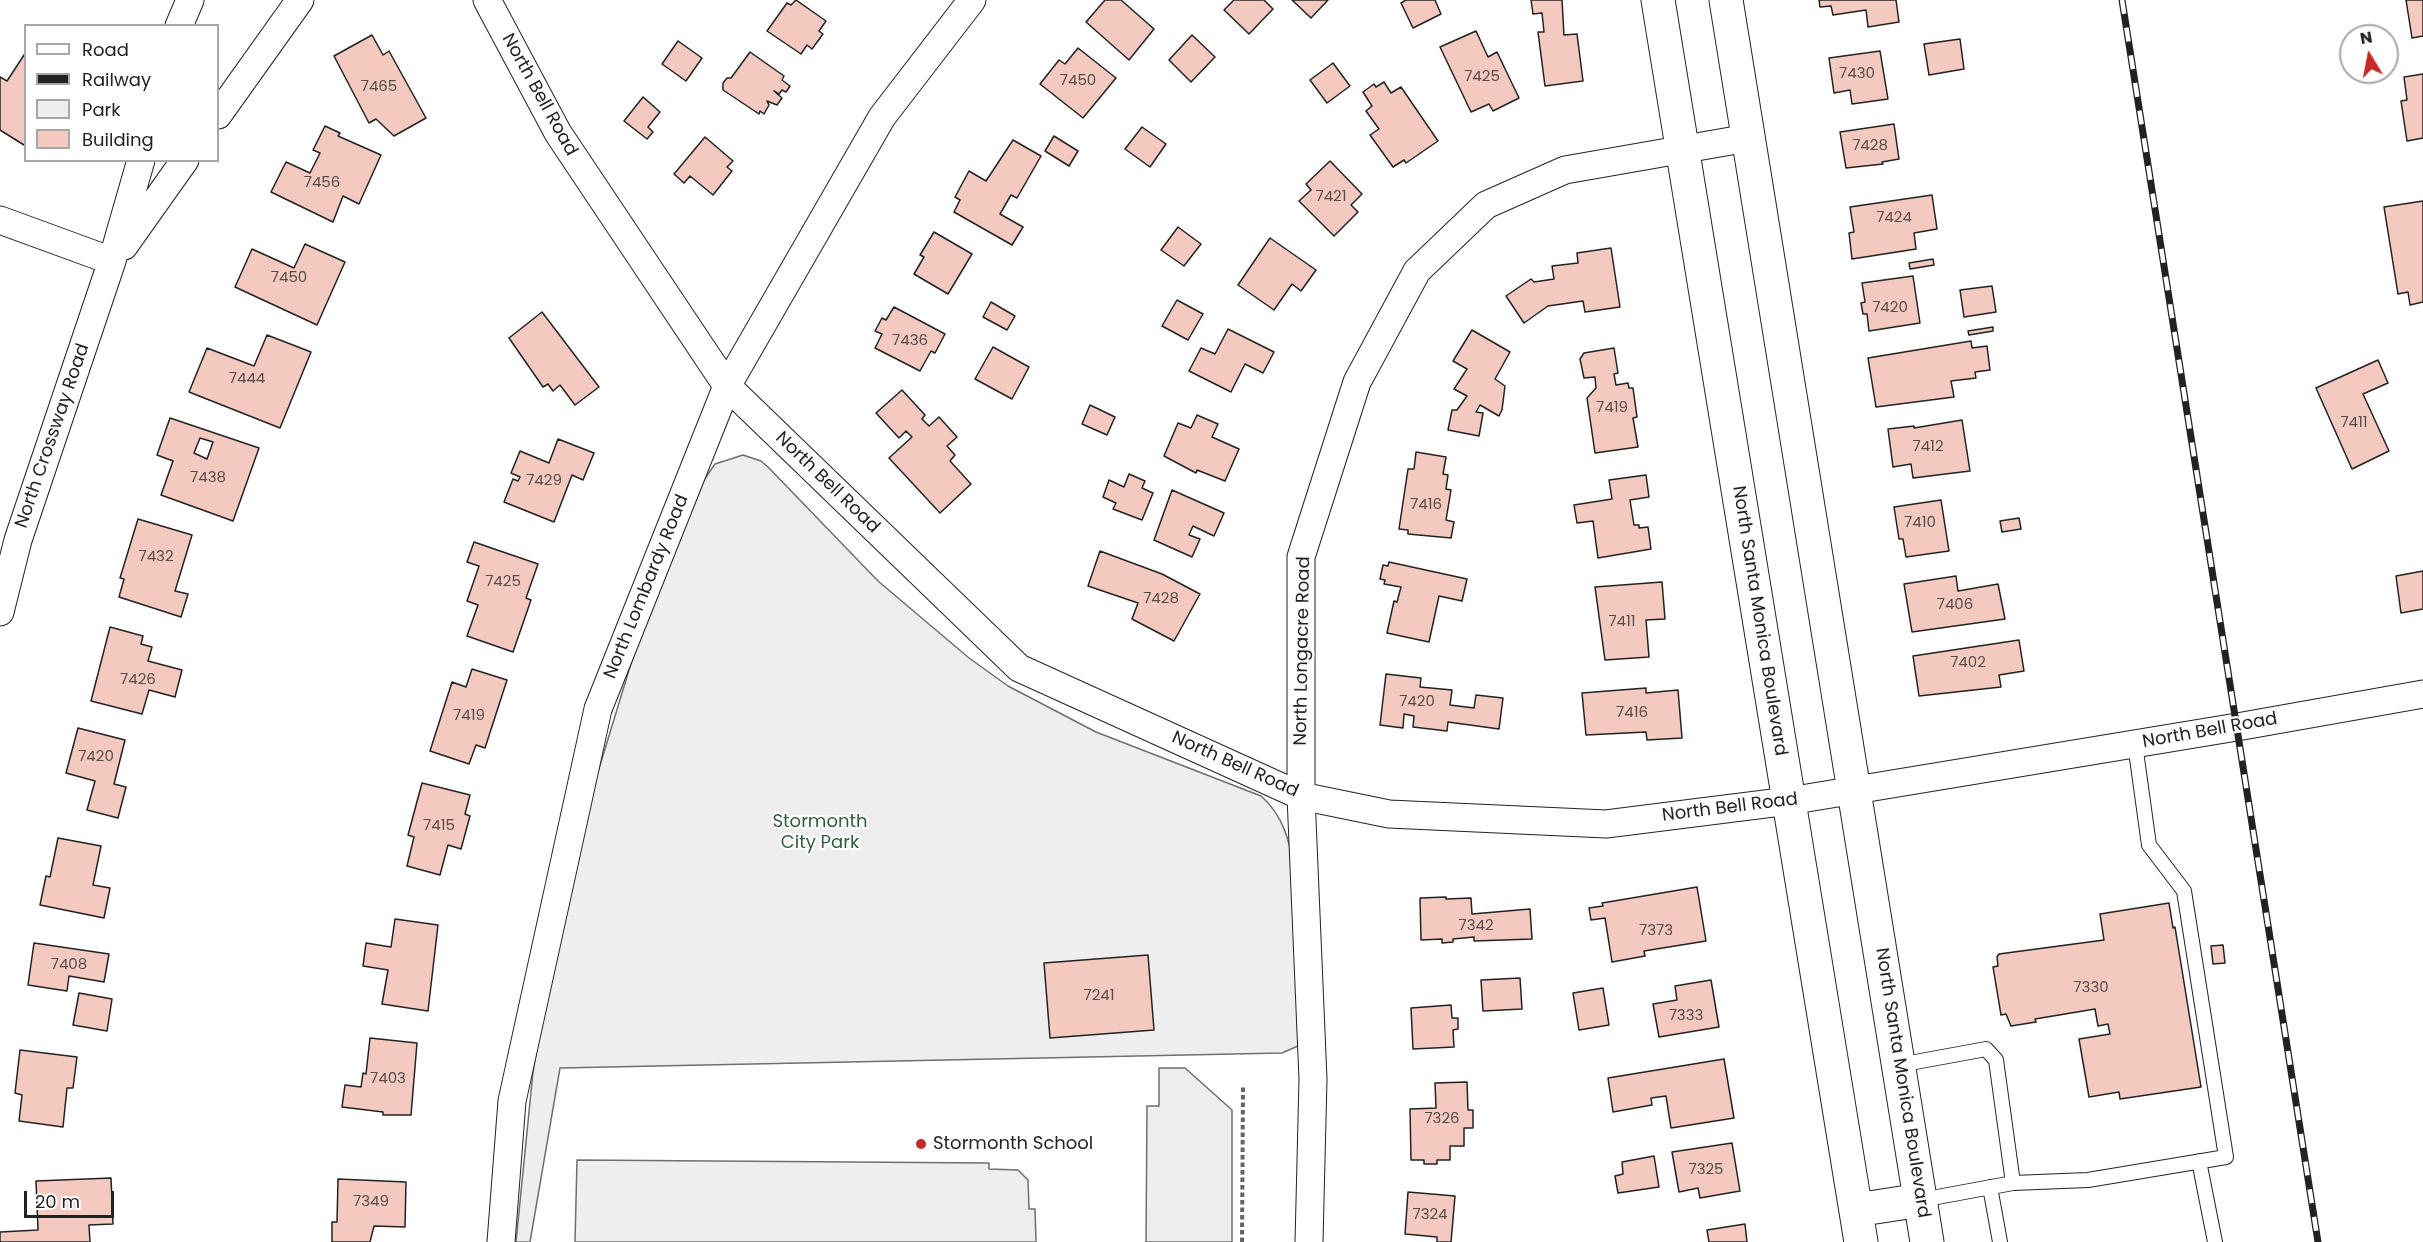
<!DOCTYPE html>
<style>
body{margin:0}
#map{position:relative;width:2423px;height:1242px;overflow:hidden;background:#fff;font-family:Poppins,sans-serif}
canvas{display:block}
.legend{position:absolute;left:24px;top:24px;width:195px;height:138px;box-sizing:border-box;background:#fff;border:2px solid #a7a7a7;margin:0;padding:8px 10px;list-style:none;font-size:18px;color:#222}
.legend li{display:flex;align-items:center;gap:12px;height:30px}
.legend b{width:30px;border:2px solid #a7a7a7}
.north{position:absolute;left:2339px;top:24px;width:60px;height:60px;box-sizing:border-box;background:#fff;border:2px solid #a7a7a7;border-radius:50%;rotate:350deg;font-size:16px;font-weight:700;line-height:24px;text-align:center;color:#222}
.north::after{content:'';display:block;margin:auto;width:21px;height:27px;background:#c62828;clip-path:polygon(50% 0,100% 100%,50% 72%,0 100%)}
.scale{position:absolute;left:24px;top:1191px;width:90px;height:27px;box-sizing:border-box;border:3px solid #222;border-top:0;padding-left:8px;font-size:18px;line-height:21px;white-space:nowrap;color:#222;-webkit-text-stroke:4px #fff;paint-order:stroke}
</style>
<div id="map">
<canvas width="2423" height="1242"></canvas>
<ul class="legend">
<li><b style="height:8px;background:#fff"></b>Road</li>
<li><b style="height:8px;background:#222"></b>Railway</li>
<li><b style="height:16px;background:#eee"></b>Park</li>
<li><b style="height:16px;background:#f3c9c0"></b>Building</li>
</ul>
<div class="north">N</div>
<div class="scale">20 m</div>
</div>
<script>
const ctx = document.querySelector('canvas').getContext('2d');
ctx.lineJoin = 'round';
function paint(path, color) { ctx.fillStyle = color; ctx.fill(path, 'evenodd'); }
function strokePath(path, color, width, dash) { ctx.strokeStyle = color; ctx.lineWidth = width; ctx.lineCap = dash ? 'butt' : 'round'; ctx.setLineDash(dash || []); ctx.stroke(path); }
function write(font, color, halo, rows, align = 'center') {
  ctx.font = font + ' Poppins,sans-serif'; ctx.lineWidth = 4.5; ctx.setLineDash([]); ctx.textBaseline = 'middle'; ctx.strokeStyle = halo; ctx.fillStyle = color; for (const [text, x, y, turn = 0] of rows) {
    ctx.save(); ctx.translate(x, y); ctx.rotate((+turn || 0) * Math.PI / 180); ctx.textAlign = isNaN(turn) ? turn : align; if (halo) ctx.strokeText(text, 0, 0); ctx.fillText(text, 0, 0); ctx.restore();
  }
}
const green = new Path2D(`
 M743,455l18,6 7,6 110,114 91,77 39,28 88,46 165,64c23,20 29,46 33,75l4,175 -16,7 -722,15 -30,174h-14l17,-170 12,-73 42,-191 46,-151 64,-167 18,-26z
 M577,1160l412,3v6l29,1 10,10 1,29h6l1,33h-461z`);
paint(green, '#eee');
strokePath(green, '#6f6f6f', 1.5);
const parking = new Path2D(`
 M1159,1068h26l47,42v132h-86l1,-136h12z`);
paint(parking, '#ededed');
strokePath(parking, '#6f6f6f', 1.5);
const building = new Path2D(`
 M796,0l30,21 -7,10 4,3 -11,15 -5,-4 -6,9 -34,-23 20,-28 4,2z
 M1105,0h16l33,29 -25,31 -43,-38z
 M1234,0h30l9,9 -24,25 -25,-24z
 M1292,0h36l-17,18z
 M1406,0h29l6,14 -28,14 -12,-25z
 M1531,0h31l2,35 13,-1 6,47 -38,5 -7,-54h6l-2,-19 -9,1z
 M1819,0h77l3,22 -31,5 -2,-17 -33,5 -2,-9 -11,1z
 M2406,0h17v36l-11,2z
 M1476,31l12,26 9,-5 22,46 -26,13 -4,-7 -18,8 -31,-65z
 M372,35l11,20 6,-4 37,67 -32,18 -18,-17 -7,4 -35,-67z
 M1192,35l23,22 -24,25 -22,-22z
 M1960,39l4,30 -35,6 -5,-31z
 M678,41l24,17 -16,23 -24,-17z
 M1078,48l38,30 -33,40 -43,-34 19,-24 6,4z
 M1880,51l8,48 -36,5 -2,-14 -16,3 -5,-35z
 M26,52v91l-2,2 -24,-15v-53l7,4z
 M750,52l34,24 -2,4 8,6 -4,6 -4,-2 -3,4 -5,-3 8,7 -5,7 -10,-4 2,4 -5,9 -4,-3 -1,3 -36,-24v-7l4,-5h4z
 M1333,63l17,23 -23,17 -17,-23z
 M2423,74v64l-16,3 -6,-40 6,-1 -3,-23z
 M1384,82l7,11 10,-6 37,54 -32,22 -2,-3 -11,7 -23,-32 9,-6 -13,-18 6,-5 -9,-14 11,-8 2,3z
 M643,97l17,15 -12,15 5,5 -6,7 -23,-18z
 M1894,124l5,35 -17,3 1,2 -37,4 -6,-36z
 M325,126l15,7 -2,3 43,19 -22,49 -16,-8 -10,26 -62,-30 15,-30 24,11 10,-20 -7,-3z
 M1142,127l24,17 -16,23 -25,-18z
 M1054,136l24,15 -9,15 -24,-15z
 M705,137l28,24 -6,6 5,4 -19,24 -23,-19 -6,7 -10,-9z
 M1013,140l28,16 -24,42 -6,-3 -11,19 23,13 -11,18 -58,-33 6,-12 -5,-3 14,-26 17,10z
 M1330,161l32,33 -11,11 7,7 -24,24 -35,-35 12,-11 -5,-6z
 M1932,195l5,34 -23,4 2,16 -64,10 -3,-26 5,-1 -4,-25z
 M2423,201v101l-13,3 -2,-13 -10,2 -14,-87z
 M1178,227l23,17 -17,22 -23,-16z
 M934,232l38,22 -24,40 -34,-20 10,-17 -4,-2z
 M1270,238l46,32 -15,21 -9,-7 -18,26 -36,-25z
 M305,244l40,18 -28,63 -82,-38 17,-38 42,19z
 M1611,248l9,59 -35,5 -2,-11 -35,5 -24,17 -18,-27 25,-17 3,3 20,-3 -2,-13 26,-3 -1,-10z
 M1933,259l1,6 -24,4 -1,-6z
 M1913,276l7,47 -51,8 -2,-17h-4l-2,-11 4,-1 -3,-19z
 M1992,286l4,26 -32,5 -4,-27z
 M1177,300l26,14 -15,26 -26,-14z
 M991,302l24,14 -8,14 -24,-13z
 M894,307l51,27 -10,19 -4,-2 -11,20 -45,-23 7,-14 -7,-3 7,-13 4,2z
 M542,312l57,75 -24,18 -15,-20 -7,6 -5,-7 -5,3 -34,-49z
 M1993,327v4l-24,4 -1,-4z
 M1228,329l46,23 -11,21 -18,-9 -14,28 -42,-21 12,-23 14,6z
 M1472,330l38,22 -15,27 10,7 -3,24 -3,6 -19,-11 -4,7 7,1 -4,23 -31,-6 4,-20h5l10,-14 -13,-7 13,-20 -14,-8z
 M267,335l44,17 -31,76 -91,-36 18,-44 47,18z
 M1971,341l1,7 15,-2 3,24 -15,2 1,6 -25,3 3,16 -78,10 -8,-49z
 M993,347l36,20 -17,32 -37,-20z
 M1614,348l4,25 -4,1 2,11 12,-2 1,5h4l4,29 -4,1 5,29 -43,6 -8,-55 9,-10 -1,-11 -11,1 -4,-19 4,-6z
 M2378,360l10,23 -25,11 26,57 -37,18 -36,-81z
 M902,390l23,25 -3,4 7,7 10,-9 18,20 -10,9 8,9 -5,6 21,23 -31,29 -51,-55 23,-21 -6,-6 -7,7 -23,-25z
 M1090,405l25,12 -8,18 -25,-11z
 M1197,415l21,9 -6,13 27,12 -14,32 -28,-11 -1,3 -32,-17 14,-33 13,5z
 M170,418l89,30 -26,73 -72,-26 12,-34 -16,-6zM200,438l13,4 -6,17 -13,-6z
 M1962,420l8,51 -57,7 -2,-14 -18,3 -5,-38 26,-3v2z
 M558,439l36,14 -11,27 -11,-5 -18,47 -50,-20 9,-23 5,2 2,-4 -9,-4 9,-22 29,12z
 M1416,452l30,5 -3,17 5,1 -2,14 5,1 -5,30 8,2 -3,16 -43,-4v-4l-9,-1 9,-60h6z
 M1129,474l16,7 -3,7 11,5 -11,27 -29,-11 3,-6 -13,-6 6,-17 15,7z
 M1646,475l3,22 -19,3 4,25h5v3l9,-1 3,22 -53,9 -5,-37 -16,2 -3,-18 38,-6 -3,-19z
 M1172,490l52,23 -10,23 -21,-10 -4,9 11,4 -8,18 -38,-17z
 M1941,500l8,51 -43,6 -3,-18h-4l-5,-32z
 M2019,518l2,11 -19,3 -2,-11z
 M138,519l54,16 -17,56 13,3 -7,23 -62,-20 5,-18 -4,-1z
 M474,542l64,22 -12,34 5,2 -18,52 -46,-16 11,-31 -11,-4 12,-35 -12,-4z
 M1100,551l62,23 38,20 -26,47 -42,-22 6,-16 -50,-17z
 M1389,562l78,17 -5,22 -23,-5 -10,46 -42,-9 7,-32 3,1 4,-15 -17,-3 1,-4 -5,-1 3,-14 5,1z
 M2423,571v38l-22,4 -5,-37z
 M1956,576l2,15 40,-7 7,35 -93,13 -8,-48z
 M1662,582l3,37 -19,1 3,37 -44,3 -10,-73z
 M110,627l33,9 -2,8 11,3 -4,14 34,9 -7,27 -26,-7 -7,24 -51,-13z
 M2019,640l5,31 -25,4 2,12 -82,9 -6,-40z
 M472,669l35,11 -22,68 -9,-3 -7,19 -39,-13 22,-69 14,5z
 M1386,674l35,4 -1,9 32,3 -2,15 24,3 2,-13 27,3 -4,31 -51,-7 -1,9 -34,-4 1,-11 -10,-2 -1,14 -23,-3z
 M1646,688v5l32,-3 4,48 -35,2 -1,-8 -60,3 -4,-42z
 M78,728l47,12 -11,44 12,3 -8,31 -31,-8 8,-29 -29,-8z
 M422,783l48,12 -5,19 5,2 -9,33 -13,-4 -8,30 -33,-9 7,-29 -6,-2z
 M58,838l43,8 -8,39 17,3 -6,30 -64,-13 6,-29 4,1z
 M1697,887l9,54 -62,10 1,5 -33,6 -7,-44 -14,2 -2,-12 14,-2 -1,-3z
 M1446,897v2l25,-1 1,16 58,-5 2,30 -58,2v-4l-21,2v3l-11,1v-4l-21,1 -1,-42z
 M2169,903l4,25 2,-1 26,160 -81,12 -1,-7 -30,5 -10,-58 31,-5 -2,-10 -10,2 -3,-17 -60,10 1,3 -25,4 -5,-12 -5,1 -8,-48 5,-1 -1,-9 2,-3 105,-14 -4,-26z
 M395,919l43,6 -10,86 -46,-7 6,-34 -25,-4 3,-23 25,4z
 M34,943l75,11 -5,28 -35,-6 -2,15 -39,-6z
 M2223,945l2,18 -12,1 -2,-18z
 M1148,955l6,75 -104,8 -6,-75z
 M1520,978l2,31 -39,2 -2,-31z
 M1711,980l8,47 -60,10 -6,-33 24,-4 -2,-14z
 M1603,988l6,37 -30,5 -6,-37z
 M79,993l33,6 -5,32 -34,-6z
 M1451,1005l1,13h6v11l-5,1 1,17 -41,2 -2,-41z
 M370,1038l47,5 -6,72h-28v-3l-41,-5 3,-22 16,2 2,-14 3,1z
 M20,1050l57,7 -4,31h-6l-4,39 -44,-6 3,-26 -7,-2z
 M1724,1059l10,59 -63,10 -5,-32 -15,2 1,7 -39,7 -5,-34z
 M1467,1082l1,28h5v18h-9v18h-14v14h-13v4h-13v-4h-13l-1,-51 26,-1 -1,-25z
 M1732,1143l8,48 -40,7 -2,-10 -19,4 -7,-40z
 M1654,1156l5,31 -41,6 -3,-17 8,-2 -1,-12z
 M111,1178l2,46 -24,1 1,17h-90v-10l38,-2 -2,-49z
 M338,1179l68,3 -1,45 -31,-1 -4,16h-38v-20h5z
 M1408,1192l47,4 -4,46h-14v-5l-32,-3z
 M1745,1224l2,18h-38l-2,-12z`);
paint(building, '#f3c9c0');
strokePath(building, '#222', 1.5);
const service = new Path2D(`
 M1899,1065l87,-16 10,11 17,123 -92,17
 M2199,1161l16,81
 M2013,1183l75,-3 138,-23 -42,-266 -35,-46 -14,-101
 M1990,1187l10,55`);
const minor = new Path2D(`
 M487,0l71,133 169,253 292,282 282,128 88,18 217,10 183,-23 448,-74 186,-33
 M179,26l11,-26
 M218,115l82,-115
 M0,220l112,41
 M124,246l61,-86
 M0,612l18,-72 94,-279 29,-101
 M501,1242l11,-141 86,-392 129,-323 155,-269 90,-117
 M1309,1242l4,-163 -12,-283v-239l56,-175 60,-111 69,-66 79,-35 183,-32`);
const tertiary = new Path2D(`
 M1658,0l203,1242
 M1726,0l201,1242
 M1856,1210l65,-10`);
strokePath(service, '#222', 16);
strokePath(minor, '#222', 29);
strokePath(tertiary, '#222', 35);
strokePath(new Path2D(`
 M1242,1242l1,-155`), '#646464', 4, [4.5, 3]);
strokePath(service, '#fff', 14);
strokePath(minor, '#fff', 27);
strokePath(tertiary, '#fff', 33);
const rail = new Path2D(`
 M2122,0l196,1242`);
strokePath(rail, '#222', 7);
strokePath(rail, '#fff', 4.5, [14]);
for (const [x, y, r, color] of [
 [921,1144,6,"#c62828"]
]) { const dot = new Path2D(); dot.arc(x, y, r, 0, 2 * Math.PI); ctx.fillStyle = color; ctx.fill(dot); strokePath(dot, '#fff', 2); }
write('15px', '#564c4a', null, [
 ["7430",1857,74],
 ["7425",1482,77],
 ["7450",1078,81],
 ["7465",379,87],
 ["7428",1870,146],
 ["7456",322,183],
 ["7421",1331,197],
 ["7424",1894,218],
 ["7450",289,278],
 ["7420",1890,308],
 ["7436",910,341],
 ["7444",247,379],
 ["7419",1612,408],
 ["7411",2354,423],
 ["7412",1928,447],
 ["7438",208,478],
 ["7429",544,481],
 ["7416",1426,505],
 ["7410",1920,523],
 ["7432",156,557],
 ["7425",503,582],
 ["7428",1161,599],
 ["7406",1955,605],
 ["7411",1622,622],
 ["7402",1968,663],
 ["7426",138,680],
 ["7420",1417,702],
 ["7416",1632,713],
 ["7419",469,716],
 ["7420",96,757],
 ["7415",439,826],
 ["7342",1476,926],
 ["7373",1656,931],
 ["7408",69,965],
 ["7330",2091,988],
 ["7241",1099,996],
 ["7333",1686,1016],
 ["7403",388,1079],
 ["7326",1442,1119],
 ["7325",1706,1170],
 ["7349",371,1202],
 ["7324",1430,1215]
]);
write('18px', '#222', '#fff', [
 ["North Bell Road",539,95,61],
 ["North Crossway Road",53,436,-71],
 ["North Bell Road",827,483,44],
 ["North Lombardy Road",647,587,-68],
 ["North Santa Monica Boulevard",1759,621,81],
 ["North Longacre Road",1303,651,-89],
 ["North Bell Road",2210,731,-10],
 ["North Bell Road",1235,765,24],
 ["North Bell Road",1730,808,-7],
 ["North Santa Monica Boulevard",1902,1083,81]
]);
write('18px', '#2f5e38', '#fff', [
 ["Stormonth",820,822],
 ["City Park",820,843]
]);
write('18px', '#222', '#fff', [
 ["Stormonth School",933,1144]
], 'left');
</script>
